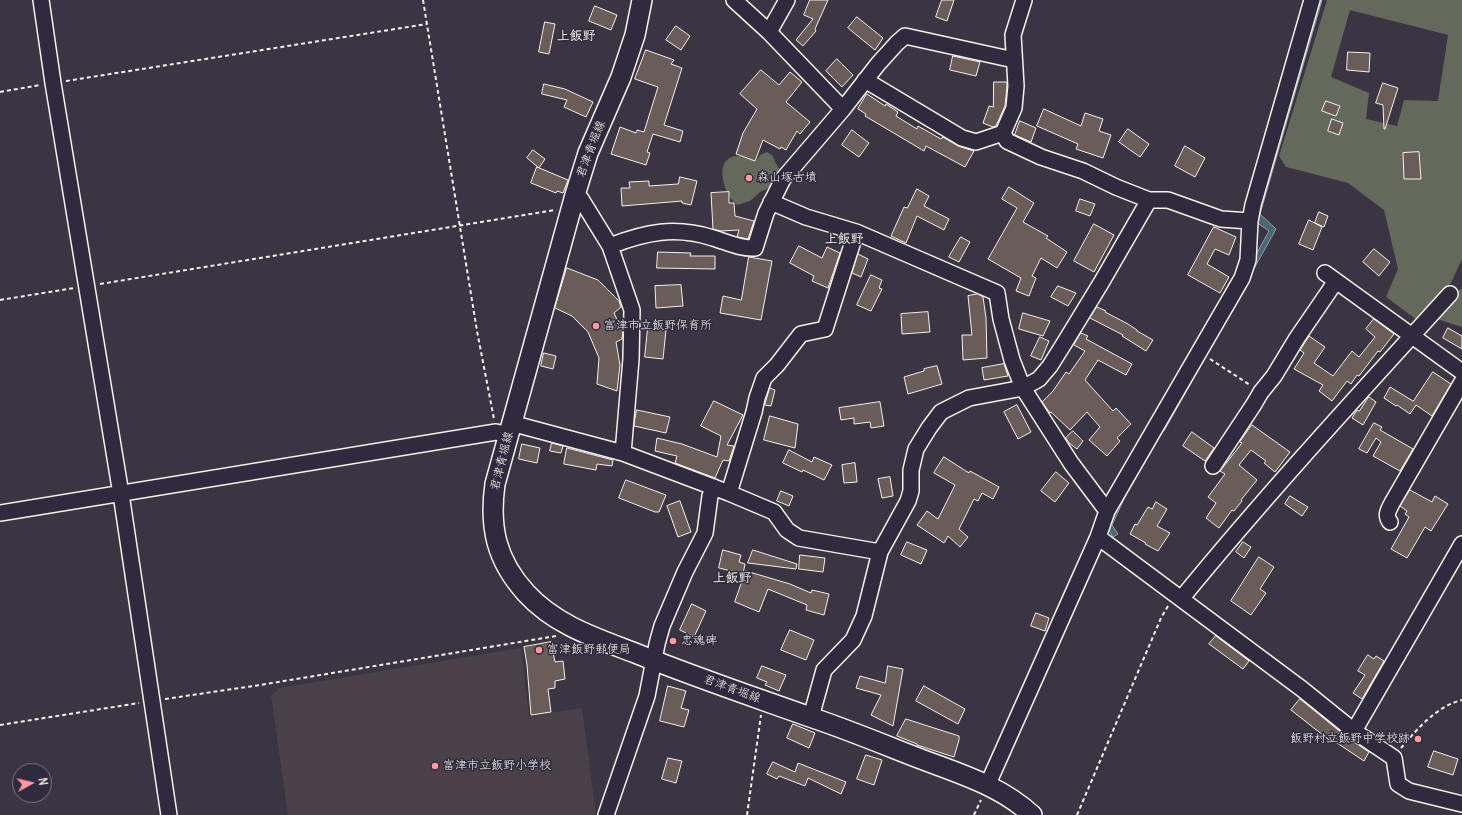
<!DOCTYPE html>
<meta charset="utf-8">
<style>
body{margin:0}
#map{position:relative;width:1462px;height:815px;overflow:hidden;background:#3b3442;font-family:Delius,sans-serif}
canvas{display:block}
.north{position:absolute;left:12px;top:763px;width:40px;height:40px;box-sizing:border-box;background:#2f2a3d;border:1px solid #7e7a81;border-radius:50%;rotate:82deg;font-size:11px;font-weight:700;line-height:16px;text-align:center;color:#f4f1e8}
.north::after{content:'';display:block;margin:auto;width:14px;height:18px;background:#ff9aa2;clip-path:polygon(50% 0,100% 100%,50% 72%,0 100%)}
</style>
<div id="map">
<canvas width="1462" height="815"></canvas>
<div class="north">N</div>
</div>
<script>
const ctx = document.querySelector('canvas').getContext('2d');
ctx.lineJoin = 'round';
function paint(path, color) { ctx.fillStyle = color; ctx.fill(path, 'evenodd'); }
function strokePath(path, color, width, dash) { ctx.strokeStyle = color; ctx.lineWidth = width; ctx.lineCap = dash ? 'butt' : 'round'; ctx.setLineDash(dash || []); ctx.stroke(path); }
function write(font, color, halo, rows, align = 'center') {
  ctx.font = font + ' Delius,"Klee One",sans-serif'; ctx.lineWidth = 3; ctx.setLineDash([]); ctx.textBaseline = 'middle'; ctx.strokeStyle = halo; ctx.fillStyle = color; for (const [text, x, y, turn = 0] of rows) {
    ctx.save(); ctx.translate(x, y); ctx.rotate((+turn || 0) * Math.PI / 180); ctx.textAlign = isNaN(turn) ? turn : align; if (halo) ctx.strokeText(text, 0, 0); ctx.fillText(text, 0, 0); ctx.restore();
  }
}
paint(new Path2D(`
 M521,648l8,68 53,-8 14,107h-308l-17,-120 9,-7z`), '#494049');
paint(new Path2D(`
 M1327,0h135v259l-13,28 -32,33 -31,-23 12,-28 -14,-59 -36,-27 -62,-16 -7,-11zM1350,10l98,25 -10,66 -34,-1 -7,26 -31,-7 3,-26 -38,-16z
 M767,152l6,4 2,6 5,8 -3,9 -10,10 -7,3 -10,9 -13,4c-11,-8 -24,-41 -5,-48 7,-3 17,2 24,4l4,-6z
 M1460,289h2v38l-25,-8z`), '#65695b');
const water = new Path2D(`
 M1316,0h6l-62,214 16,15 -67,121 -4,-3 64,-116 -16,-11z
 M1199,357l5,3 -40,71 -6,-3z
 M1152,441l4,2 -31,54 -13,28 6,9 -5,3 -6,-10z`);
paint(water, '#4d6674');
strokePath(water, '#909ea2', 1);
const building = new Path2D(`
 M810,0h18l-13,29 1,2 -13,15 -7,-6 17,-21 -9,-4z
 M942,0h12l-7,21 -11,-4z
 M595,6l22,9 -6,15 -22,-9z
 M857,17l26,21 -8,12 -27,-22z
 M545,22l10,2 -6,30 -10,-2z
 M676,26l14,10 -9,14 -15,-10z
 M646,50l28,10 -3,4 11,4 -18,57 19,6 -3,11 -27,-8 -6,18 3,1 -4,12 -35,-11 9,-27 16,6 1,-3 7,2 14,-45 -23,-8z
 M1348,52l22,1 -1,19 -22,-2z
 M953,56l27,6 -4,14 -26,-6z
 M837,59l16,16 -11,12 -16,-16z
 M761,70l18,15 11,-13 12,10 -16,20 24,20 -10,12 -3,-3 -11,19 -5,-3 -1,2 -17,-9 -8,21 -19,-7 7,-21 14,-24 -17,-15z
 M994,82h13v4l-2,20 -9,20 -3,1 -10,-4 6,-17 4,1z
 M1383,83l15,5 -13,41h-1l-1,-24 -7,-2z
 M544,84l21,5 28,13 -7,15 -22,-10 3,-7 -25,-6z
 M867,94l18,12 1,-2 12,8 -2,4 21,13 1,-3 23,13 2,-2 15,9 16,5 -9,16 -39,-21 -2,5 -59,-35 1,-2 -8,-5z
 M1326,101l14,5 -4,10 -14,-5z
 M1044,109l37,17 4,-13 18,6 -4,12 12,4 -8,23 -27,-9 2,-5 -41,-18z
 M1332,119l11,4 -4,12 -11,-4z
 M1020,121l16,7 -5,14 -16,-7z
 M1128,129l21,15 -9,13 -21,-15z
 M852,130l17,13 -10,14 -17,-12z
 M1185,146l20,12 -10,19 -20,-11z
 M533,150l12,9 -6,9 -12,-10z
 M1419,152l2,27h-17l-1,-26z
 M537,167l31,13 -5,13 -6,-2 -1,2 -25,-10z
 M680,177l17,4 -6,24 -9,-2v-2l-60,5 -1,-18h9l-1,-6 20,-1v5l29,-2z
 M1009,187l25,16 -11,19 25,14 -2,2 21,14 -10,16 -16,-10 -9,18 4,2 -7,18 -13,-5 5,-13 -33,-19 29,-51 -15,-9z
 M917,189l12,7 -5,10 25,13 -5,11 -27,-14 -11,27 -15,-7 13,-29 3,1z
 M729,192v11h5l1,13 19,5 -6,18 -11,-2 2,-7 -18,1 -8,-2 -2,-36z
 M1080,199l15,5 -5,12 -14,-5z
 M1319,212l9,4 -4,11 -9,-4z
 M1309,220l13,7 -9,23 -14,-6z
 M1094,224l20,11 -20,37 -20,-11z
 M1214,227l22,10 -7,18 -14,-6 -8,15 22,13 -9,16 -32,-18z
 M961,237l9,5 -11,20 -10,-5z
 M799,246l23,12 5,-11 13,6 -12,35 -16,-7 2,-5 -24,-13z
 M1374,249l16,13 -11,14 -16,-14z
 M658,252l33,1 -1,3h25v13l-58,-1z
 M858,254l10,5 -7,18 -9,-4z
 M749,257l23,4 -11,59 -41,-7 3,-17 18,4z
 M567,268l31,12 21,21 2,6 -7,6 9,19 -1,7 -6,3 4,23 -3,26 -20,-7 2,-26 -11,-26 -16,-16 -17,-8z
 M871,275l11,5 -3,8 3,1 -11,22 -14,-6z
 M681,285l2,21 -27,2 -1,-22z
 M1058,286l18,7 -8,13 -17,-9z
 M978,294l5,3 3,21 1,40 -24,2 -1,-25h10l-4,-39z
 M1097,307l9,4 -1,1 23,12 9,6v1l16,9 -7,11 -24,-15 1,-1 -33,-17z
 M928,312l2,20 -28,2 -1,-20z
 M1023,313l27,8 -7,15 -24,-7z
 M1374,319l20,15 -14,18 -2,-1 -19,25 -2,-1 -6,9 -4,-3 -15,20 -13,-10 4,-6 -29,-16 10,-16 -4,-3 9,-14 16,11 -11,16 19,13 19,-25 7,6 16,-20 -9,-8z
 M648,328l18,2 -3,29 -18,-2z
 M1448,328l14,8v13l-19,-11z
 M1081,333l7,3 -2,3 46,25 -6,11 -28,-15 -13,20 28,31 3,-3 15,16 -14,14 3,3 -13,15 -18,-16 11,-13 -13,-15 -17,18 -19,-18 -1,1 -8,-11 11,-11 13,-19 3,2 16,-23 -11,-6z
 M1040,337l9,4 -8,19 -10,-4z
 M544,353l12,3 -3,13 -12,-3z
 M1004,364l4,12 -24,4 -2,-12z
 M937,366l5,18 -34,10 -4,-17 20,-6v-2z
 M1433,372l18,12 -19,32 -16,-11 -6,9 -13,-9 -1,1 -12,-8 6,-11 23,14z
 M770,388l5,2 -4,16 -6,-1z
 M1369,397l7,5 -13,23 -11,-7 5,-8 2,1z
 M714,401l29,14 -16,30 7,1 -5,15 -6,-1 -8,18 -40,-15 2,-7 -22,-5 2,-13 25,6 35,13 4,-21 -20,-10z
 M880,402l4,24 -13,2 -1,-6 -16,2v-6l-13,2 -2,-12z
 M1017,405l14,27 -13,7 -14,-27z
 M637,410l33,7 -4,16 -32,-7z
 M770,416l28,8 -3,24 -31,-8z
 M1374,423l8,4 -2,3 33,19 -13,22 -27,-15 8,-14 -5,-4 -9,15 -8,-4z
 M1252,425l38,27 -15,20 -11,-9 2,-2 -15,-11 -12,15 18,15 -16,20 1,1 -8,10 -2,-1 -13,18 -13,-10 10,-15 -8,-6 17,-23 -5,-3 22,-28 -2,-1z
 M1073,431l10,10 -6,8 -8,-6 -3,-5z
 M1192,432l22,16 -9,13 -22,-15z
 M552,443l11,3 -2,7 -11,-2z
 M522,444l18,4 -3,15 -18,-4z
 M567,448l46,12 -1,6 -15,-2 -1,6 -32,-6z
 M789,450l23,12 2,-5 18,8 -8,15 -21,-10 -1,2 -19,-9z
 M944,457l25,16 1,-2 29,16 -6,12 -11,-6 -4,8 -4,-2 -15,30 9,8 -8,10 -12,-11 -4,7 -27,-18 10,-14 11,8 17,-34 -21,-12z
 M855,463l2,19 -13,1 -2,-18z
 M1056,472l13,11 -14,19 -14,-11z
 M890,477l3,19 -11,2 -4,-19z
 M626,480l40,15 -7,17h-4l-36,-14z
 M1410,490l22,12 3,-6 13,8 -17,27 -6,-4 -18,31 -16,-9 18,-32 -4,-3 2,-3 -7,-5z
 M781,491l12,5 -4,10 -12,-5z
 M1290,496l18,11 -6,9 -17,-12z
 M680,501l11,31 -13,5 -11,-31z
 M1156,502l11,7 -10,17 13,7 -12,18 -13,-7 1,-1 -16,-9 5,-10 2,1 11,-18 4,2z
 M907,542l20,8 -6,14 -20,-9z
 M1243,542l8,5 -7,11 -8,-6z
 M723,550l18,5 -2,7 6,2 -2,10 -24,-6z
 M753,550l44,14 -1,5 -48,-6z
 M800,555l25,3 -2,14 -24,-3z
 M1259,557l15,10 -14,22 6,4 -15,22 -20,-14z
 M746,571l44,13 21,9 1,-3 17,4 -5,21 -18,-5 1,-5 -39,-16 -9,23 -24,-10z
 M692,604l14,7 -12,26 -14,-7z
 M1036,613l13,5 -4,13 -14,-5z
 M790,630l24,10 -8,20 -25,-10z
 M1216,636l33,25 -6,8 -34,-25z
 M551,642l4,20 8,-1 2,18 -10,2v7l-7,1 3,23 -20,3 -4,-50 -3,-18z
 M1368,655l6,4 2,-3 8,5 -22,38 -9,-6 12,-18 -7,-4z
 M762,666l24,9 -7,16 -14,-6 2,-3 -10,-4z
 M888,666l15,3 -10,57 -22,-11 10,-20 -25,-7 4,-12 25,7z
 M668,686l18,5 -5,17 8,2 -5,17 -24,-6z
 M924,686l41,23 -7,15 -42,-23z
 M1300,699l48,39 21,14 -5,9 -30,-20 -1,2 -42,-33z
 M906,719l53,17v4l-5,17 -37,-12v-1l-20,-8z
 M793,724l22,9 -6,15 -22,-10z
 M1434,751l24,8 -5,16 -25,-8z
 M866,755l16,5 -8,25 -17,-6z
 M668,758l14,3 -6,22 -14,-4z
 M773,762l22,10 3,-9 48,19 -5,12 -33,-16 -3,8 -26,-10 -2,3 -10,-5z`);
paint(building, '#6a5c58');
strokePath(building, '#f4f1e8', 1);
const minor = new Path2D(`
 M41,0l12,83 68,411 48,321
 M734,0l35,32 74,77
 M1024,0l-11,35 3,51 -2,22 -11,25 4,8 34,16 42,14 33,16 33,13h19l53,19 29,2
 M769,32l18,-32
 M865,80l97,58 14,4 27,-9
 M575,195l6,4 29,47 22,64 -1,49 -8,94
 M771,202l35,15 50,15 141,61 4,26 11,41 11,28 48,75 36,48
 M610,246c36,-14 65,-20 103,-8 14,4 27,11 42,10l11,-35 17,-34 60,-70 35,-45 19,-21 8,-7 109,24
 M1325,273l137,99
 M511,423l112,30 106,40 45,19 13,18 12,8 81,14
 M1213,466l41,-62 7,-12 13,-16 23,-38 39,-57
 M729,493l25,-81 3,-14 7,-20 13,-13 24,-31 24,-5 31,-97
 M0,513l496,-81 12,3
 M1390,522c-5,-7 -2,-11 2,-19l70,-121
 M1098,537l204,152 52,42 40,27 4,26 11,7 53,13
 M1181,599c86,-105 178,-205 269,-305
 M811,717l13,-47 29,-30 11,-24 16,-64 28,-51 3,-10v-21l5,-21 13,-21 12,-16 28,-14 54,-10 16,-9 11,-13 15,-24 36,-59 48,-83
 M1354,731l108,-187
 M987,786l111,-249 9,-26 135,-233 6,-18 2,-39 3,-16 59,-205
 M606,815l41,-119 10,-52 5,-18 23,-54 20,-39 5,-37 4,-9`);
const major = new Path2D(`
 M642,0l-7,35 -14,42 -33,76 -13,42 -80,289c-6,43 1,76 31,109 29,32 70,45 109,60 57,23 116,43 175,64 33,11 65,24 98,37 42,17 90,29 124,61`);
strokePath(minor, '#f4f1e8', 18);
strokePath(major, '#f4f1e8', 22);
strokePath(new Path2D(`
 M423,0l54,331 17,88
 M66,81l361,-57
 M0,92l40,-7
 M100,284l455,-74
 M0,300l74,-12
 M1210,359l40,26
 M165,699l95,-14 296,-49
 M0,725l139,-22
 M1401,748c16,-19 36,-42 61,-48
 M747,815l14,-100
 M974,815l7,-15
 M1077,815l84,-197 7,-12`), '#f4f1e8', 2, [4, 3]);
strokePath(minor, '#2f2a3d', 15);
strokePath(major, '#2f2a3d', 19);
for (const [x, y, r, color] of [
 [749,178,4,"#ff9aa2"],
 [596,326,4,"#ff9aa2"],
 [673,641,4,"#ff9aa2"],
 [539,650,4,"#ff9aa2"],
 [1418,739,4,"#ff9aa2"],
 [435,766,4,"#ff9aa2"]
]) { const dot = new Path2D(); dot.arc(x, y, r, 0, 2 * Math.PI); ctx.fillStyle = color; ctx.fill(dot); strokePath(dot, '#2f2a3d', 1.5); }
write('12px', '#f4f1e8', '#2f2a3d', [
 ["君津青堀線",591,149,-69],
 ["君津青堀線",502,461,-76],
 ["君津青堀線",732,689,20]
]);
write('12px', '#f4f1e8', '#2f2a3d', [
 ["森山塚古墳",757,178],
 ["富津市立飯野保育所",604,326],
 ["忠魂碑",681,641],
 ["富津飯野郵便局",547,650],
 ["飯野村立飯野中学校跡",1410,739,"right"],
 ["富津市立飯野小学校",443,766]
], 'left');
write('bold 13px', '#f4f1e8', '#2f2a3d', [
 ["上飯野",576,36],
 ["上飯野",844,239],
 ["上飯野",732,578]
]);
</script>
